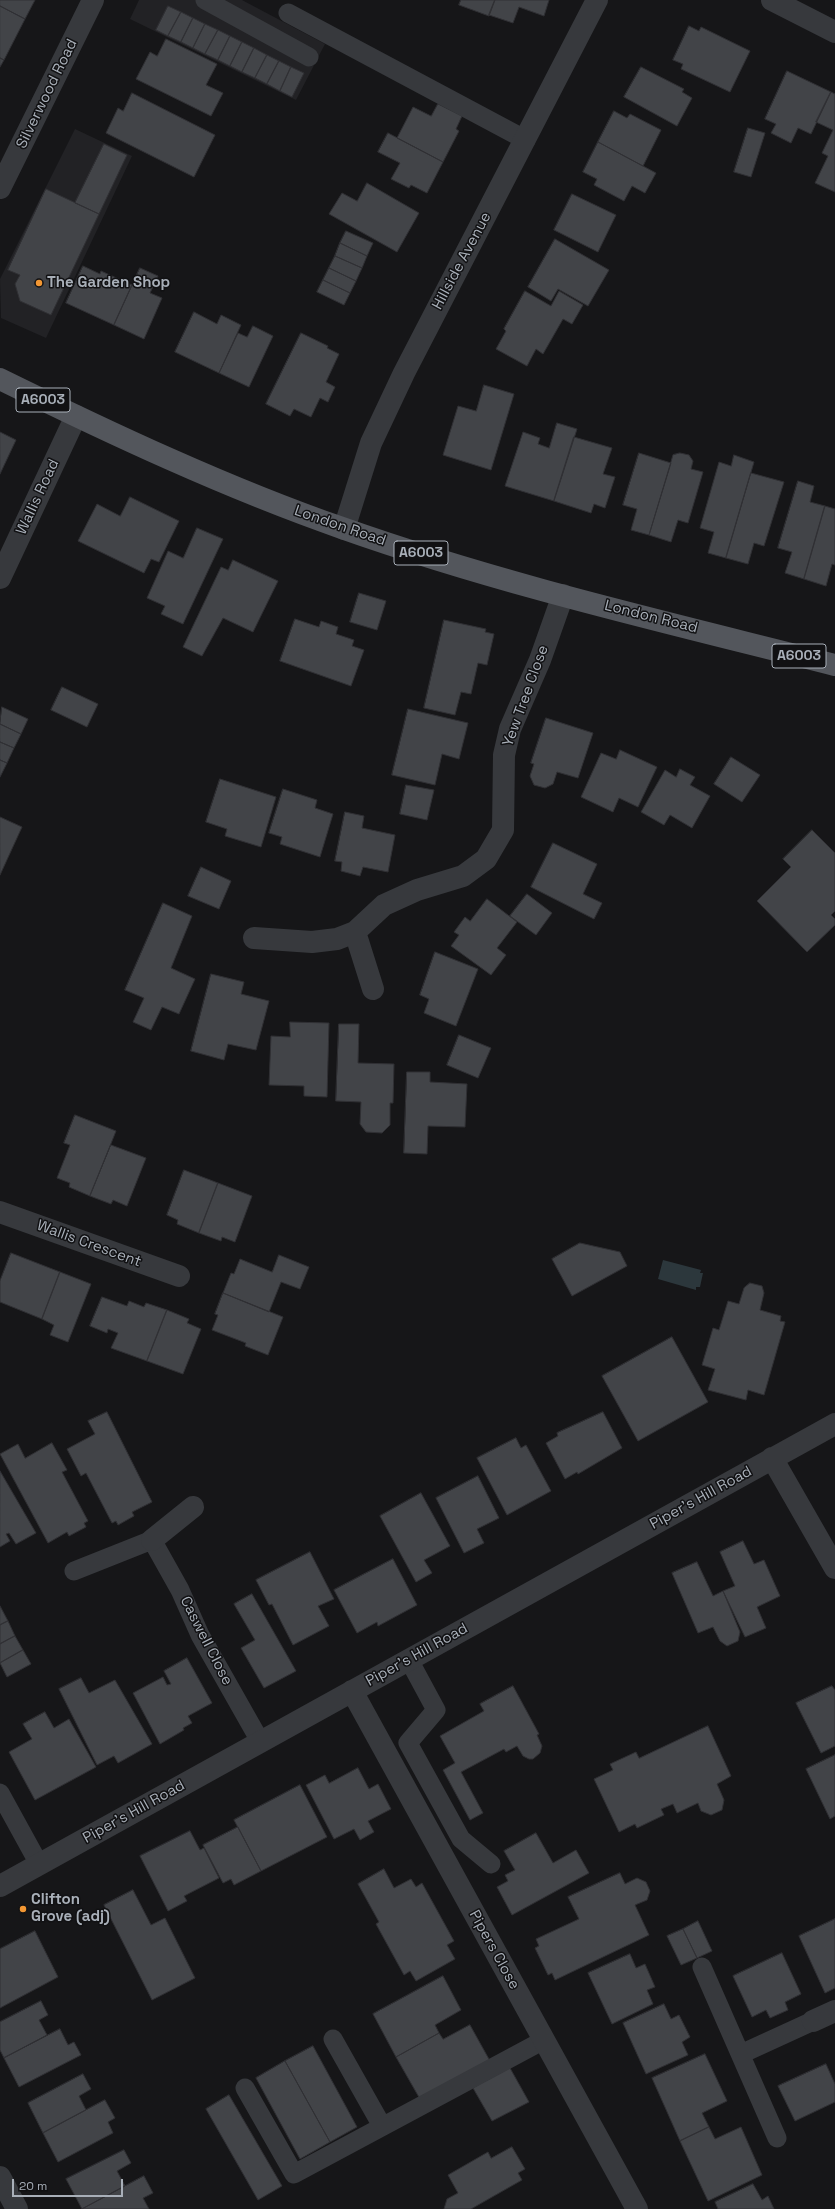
<!DOCTYPE html>
<style>
body{margin:0}
#map{position:relative;width:835px;height:2209px;overflow:hidden;background:#161618;font-family:"Space Grotesk",sans-serif}
canvas{display:block}
.scale{position:absolute;left:12px;top:2179px;width:111px;height:18px;box-sizing:border-box;border:2px solid #a8afb8;border-top:0;padding-left:5px;font-size:12px;line-height:14px;white-space:nowrap;color:#a8afb8;-webkit-text-stroke:3px #111113;paint-order:stroke}
</style>
<div id="map">
<canvas width="835" height="2209"></canvas>
<div class="scale">20 m</div>
</div>
<script>
const ctx = document.querySelector('canvas').getContext('2d');
ctx.lineJoin = 'round';
function paint(path, color) { ctx.fillStyle = color; ctx.fill(path, 'evenodd'); }
function strokePath(path, color, width, dash) { ctx.strokeStyle = color; ctx.lineWidth = width; ctx.lineCap = dash ? 'butt' : 'round'; ctx.setLineDash(dash || []); ctx.stroke(path); }
function write(font, color, halo, rows, align = 'center') {
  ctx.font = font + ' "Space Grotesk",sans-serif'; ctx.lineWidth = 3; ctx.setLineDash([]); ctx.textBaseline = 'middle'; ctx.strokeStyle = halo; ctx.fillStyle = color; for (const [text, x, y, turn = 0] of rows) {
    ctx.save(); ctx.translate(x, y); ctx.rotate((+turn || 0) * Math.PI / 180); ctx.textAlign = isNaN(turn) ? turn : align; if (halo) ctx.strokeText(text, 0, 0); ctx.fillText(text, 0, 0); ctx.restore();
  }
}
paint(new Path2D(`
 M139,0h103l83,44 -29,56 -166,-81z
 M75,129l57,27 -86,182 -45,-20 -1,-39z`), '#222225');
paint(new Path2D(`
 M663,1260l38,10 -1,3h3l-3,14h-4v3l-38,-11z`), '#2c373c');
const building = new Path2D(`
 M0,0h35l-10,19 -25,-13z
 M461,0h34l-6,16 -30,-11z
 M495,0h54l-5,16 -25,-9 -6,16 -24,-8z
 M0,6l25,13 -21,41 -4,-2z
 M168,6l13,6 -13,24 -12,-6z
 M181,12l12,6 -12,24 -13,-6z
 M193,18l12,6 -12,24 -12,-6z
 M205,24l13,6 -13,24 -12,-6z
 M689,26l10,5 2,-4 49,24 -20,41 -49,-23 2,-5 -10,-4z
 M218,30l12,6 -12,24 -13,-6z
 M230,36l12,6 -12,24 -12,-6z
 M166,39l51,25 -11,21 17,8 -12,23 -75,-37 14,-27 7,4z
 M242,42l12,6 -12,24 -12,-6z
 M254,48l13,7 -12,23 -13,-6z
 M267,55l12,6 -12,23 -12,-6z
 M0,58l4,2 -4,7z
 M279,61l12,6 -11,24 -13,-7z
 M291,67l13,6 -12,24 -12,-6z
 M641,67l43,22 -2,3 10,6 -15,28 -53,-29z
 M787,71l44,21 -20,42 -13,-6 -7,15 -20,-10 5,-9 -11,-5z
 M831,92l4,2v98l-20,-9 13,-27 -6,-3 11,-23 -17,-8z
 M132,93l83,42 -21,42 -88,-44 12,-25 5,3z
 M438,104l24,12 -6,13 3,2 -16,31 -46,-24 16,-31 18,9z
 M614,111l13,7 3,-4 31,16 -18,36 -45,-24z
 M748,128l17,5 -14,44 -17,-5z
 M388,133l55,29 -16,31 -16,-8 -2,3 -18,-9 9,-16 -22,-11z
 M598,142l58,31 -11,20 -13,-7 -8,15 -30,-16 3,-6 -14,-7z
 M104,144l23,11 -28,59 -24,-11z
 M367,183l52,30 -22,39 -68,-38 13,-21 15,8z
 M46,189l53,25 -48,101 -31,-14 -5,-17 5,-9 -12,-5z
 M572,194l44,21 -18,37 -44,-22z
 M346,231l27,12 -6,13 -27,-13z
 M555,239l54,31 -21,36 -30,-17 -7,12 -23,-14z
 M340,243l27,13 -5,12 -27,-12z
 M335,256l27,12 -6,13 -27,-13z
 M83,266l17,8 1,-3 31,14 -18,40 -48,-22z
 M140,268l18,8 -8,17 12,5 -18,41 -30,-14z
 M329,268l27,13 -6,12 -27,-13z
 M323,280l27,13 -6,12 -27,-13z
 M525,291l26,15 8,-15 24,14 -11,19 -9,-5 -20,35 -7,-5 -9,17 -31,-17 10,-18 -2,-2z
 M194,312l23,12 4,-9 20,10 -22,48 -44,-21z
 M253,326l20,10 -24,51 -30,-14 19,-40 9,4z
 M301,333l27,13 -1,2 12,6 -13,28 9,5 -7,15 -8,-4 -9,19 -17,-8 -4,7 -24,-12z
 M484,385l30,9 -23,76 -48,-15 15,-49 18,5z
 M557,423l20,6 -23,72 -49,-15 18,-54 17,6 -2,6 11,4z
 M0,432l16,8 -16,34z
 M574,437l38,11 -9,26 12,3 -10,31 -11,-4 -3,9 -37,-12z
 M639,453l32,10 -22,72 -18,-5 6,-21 -14,-4z
 M680,453l9,2 4,6 -2,8 12,3 -15,51 -10,-3 -7,22 -22,-7 24,-80z
 M734,455l20,7 -28,96 -18,-5 6,-21 -14,-4 19,-66 12,4z
 M751,473l33,9 -20,64 -10,-3 -6,21 -22,-6z
 M798,481l16,5 -4,16 15,4 -21,73 -19,-6 7,-21 -14,-4z
 M130,497l49,24 -20,41 -8,-3 -7,14 -66,-32 19,-37 23,12z
 M825,506l10,3v56l-3,-1 -6,22 -22,-7z
 M197,528l26,11 -40,85 -22,-10 4,-8 -18,-8 21,-47 15,7z
 M233,560l45,21 -25,51 -30,-14 -21,38 -19,-9 38,-80 7,3z
 M359,593l27,8 -9,29 -27,-8z
 M295,619l24,8 2,-6 17,6 -2,7 18,6 -2,6 12,4 -13,36 -71,-25z
 M444,620l42,9 -1,3 9,2 -7,31 -9,-2 -7,31 -10,-2 -6,23 -31,-7z
 M62,687l36,17 -11,23 -36,-17z
 M2,707l26,12 -7,15 -21,-10z
 M408,709l60,14 -9,36 -17,-5 -7,31 -43,-10z
 M546,718l47,15 -15,45 -21,-6 -4,12 -8,4 -11,-3 -4,-9 4,-12 -3,-1z
 M0,724l21,10 -7,14 -14,-6z
 M0,742l14,6 -7,15 -7,-3z
 M620,750l37,17 -19,40 -19,-9 -6,14 -32,-15 20,-44 15,6z
 M731,757l29,18 -18,27 -28,-18z
 M0,760l7,3 -7,14z
 M680,769l15,8 -5,8 20,11 -18,32 -22,-13 -6,10 -23,-13 24,-42 11,7z
 M220,779l56,18 -15,50 -36,-11 2,-7 -21,-7z
 M406,785l28,5 -7,30 -27,-6z
 M283,789l34,11 -2,8 18,6 -13,43 -40,-13 2,-7 -13,-4z
 M345,812l19,4 -2,12 33,7 -7,37 -25,-5 -3,9 -19,-5 1,-9 -7,-1z
 M0,817l22,10 -22,48z
 M812,830l23,23v58l-4,4 4,4v6l-28,27 -50,-51 34,-34 -8,-8z
 M553,843l44,21 -14,30 19,9 -8,16 -63,-32z
 M201,867l30,14 -12,28 -31,-13z
 M527,894l25,19 -16,22 -26,-19z
 M487,899l30,23 -20,26 9,7 -15,20 -40,-29 8,-11 -5,-3 11,-15 5,4z
 M163,903l29,13 -21,52 24,11 -16,35 -17,-7 -11,23 -18,-8 11,-24 -19,-8z
 M435,952l43,17 -22,57 -32,-13 5,-14 -9,-4z
 M211,974l33,8 -3,12 28,7 -13,49 -28,-6 -4,16 -33,-9z
 M290,1022l39,1 -2,74 -23,-1v-10l-35,-1 2,-49 19,1z
 M339,1024h20l-1,39 36,1 -1,39h-3v22l-8,8 -16,-1 -6,-8 1,-22 -25,-1z
 M459,1035l32,13 -13,30 -31,-13z
 M407,1072h23v10l37,2 -2,43 -37,-1 -1,28 -23,-1z
 M75,1115l41,16 -26,65 -21,-9 1,-4 -13,-5 13,-33 -6,-2z
 M111,1145l35,13 -19,48 -14,-6 -2,4 -21,-8z
 M184,1170l34,13 -19,50 -22,-9 1,-4 -11,-5z
 M218,1183l34,13 -17,46 -13,-5 -1,4 -22,-8z
 M580,1243l40,9 7,14 -55,30 -20,-37z
 M11,1253l49,19 -18,47 -42,-17v-21z
 M279,1255l30,12 -9,22 -19,-7 -12,30 -46,-19 8,-20 3,1 6,-15 32,13z
 M60,1272l31,12 -23,58 -18,-7 4,-10 -12,-6z
 M750,1283l12,3 2,7 -4,17 21,6 -1,5 5,1 -21,73 -16,-5 -2,10 -38,-10 7,-21 -13,-4 11,-37 6,2 9,-29 11,3 5,-16z
 M223,1293l60,24 -15,38 -23,-9 1,-3 -34,-13 6,-15 -3,-1z
 M102,1297l25,9 2,-5 15,6 2,-4 21,7 -20,51 -36,-13 7,-15 -10,-4 -1,4 -17,-7z
 M167,1310l22,9 -2,4 14,6 -18,45 -36,-13z
 M672,1337l36,65 -70,39 -36,-65z
 M107,1412l45,90 -20,10 2,4 -16,9 -2,-4 -4,2 -26,-50 -5,3 -14,-27 28,-15 -7,-13z
 M603,1412l19,36 -44,26 -1,-2 -12,7 -19,-36 12,-7 -1,-3z
 M516,1438l5,10 5,-3 25,46 -44,24 -30,-57z
 M52,1443l15,27 -5,2 26,49 -4,2 2,4 -17,9 -2,-4 -19,11 -48,-89 18,-10 7,14z
 M0,1471l36,62 -20,11 -7,-11 -3,1 4,7 -10,6z
 M478,1476l21,42 -22,11 7,14 -20,10 -28,-55z
 M421,1493l29,53 -26,14 8,13 -16,9 -36,-66z
 M743,1541l11,23 10,-4 16,36 -23,11 9,21 -21,9 -22,-46 12,-5 -15,-34z
 M310,1552l24,47 -16,7 11,20 -36,19 -21,-41 -3,1 -13,-25z
 M393,1559l24,46 -39,21 -1,-4 -20,11 -23,-43z
 M697,1562l16,34 10,-5 17,41 -2,9 -11,5 -7,-5 -7,-14 -15,6 -26,-60z
 M252,1594l44,77 -32,17 -23,-40 14,-8 -21,-36z
 M0,1606l8,15 -8,4z
 M8,1621l7,15 -15,8v-19z
 M15,1636l8,14 -23,13v-19z
 M23,1650l8,14 -24,13 -7,-14z
 M187,1658l25,45 -24,13 4,7 -9,5 1,2 -24,14 -27,-51 30,-16 4,8 4,-1 -7,-13z
 M81,1678l8,15 26,-13 37,64 -34,19 -4,-7 -17,9 -38,-76z
 M513,1686l26,48 -2,1 5,11 -2,7 -7,6h-4l-6,-3 -6,-10 -11,6 -2,-3 -43,23 22,41 -13,7 -27,-50 12,-7 -15,-27 44,-25 -4,-7z
 M832,1686l3,4v56l-14,7 -25,-50z
 M45,1712l9,16 15,-9 27,48 -61,33 -26,-48 23,-13 -9,-15z
 M708,1726l23,50 -14,8 7,16 -2,10 -11,5 -10,-4 -3,-8 -21,10 -4,-9 -12,5 3,6 -27,13 -2,-4 -16,8 -25,-53 19,-9 -3,-6 26,-12 3,6z
 M835,1755v61l-5,3 -24,-50z
 M358,1768l11,21 9,-5 13,25 -23,12 6,11 -14,8 -6,-11 -20,10 -28,-54 19,-10 4,8z
 M300,1785l27,52 -66,34 -27,-51z
 M238,1827l23,44 -27,14 -3,-6 -8,4 -20,-38z
 M190,1831l10,19 4,-2 15,30 -35,18 3,5 -19,10 -28,-55z
 M536,1833l17,30 23,-13 13,23 -77,42 -15,-28 11,-6 -3,-6 10,-5 -11,-19z
 M384,1869l10,19 17,-9 5,8 6,-4 32,58 -7,4 8,14 -39,22 -6,-10 -6,4 -28,-51 3,-2 -21,-38z
 M620,1873l5,11 12,-6 9,4 4,9 -3,9 -12,5 14,30 -94,45 -3,-7 -4,2 -13,-27 4,-2 -3,-7 43,-20 -11,-22z
 M133,1890l18,35 14,-7 30,60 -43,22 -48,-95z
 M835,1919v69l-10,5 -26,-57z
 M698,1921l14,30 -15,7 -14,-29z
 M683,1929l14,29 -16,7 -14,-29z
 M35,1931l23,46 -58,31v-59z
 M782,1953l19,41 -16,8 3,8 -18,8 -4,-8 -14,7 -19,-41z
 M630,1954l6,14 9,-4 10,23 -8,3 6,14 -41,20 -24,-51z
 M443,1976l18,34 -26,15 4,8 -43,24 -23,-43z
 M41,2001l7,14 -9,5 8,15 -43,23 -4,-8v-28z
 M664,2004l7,15 8,-4 11,22 -8,5 6,13 -42,19 -23,-51z
 M470,2025l20,36 -70,38 -24,-42 43,-24 4,6z
 M60,2029l8,16 6,-3 7,13 -62,32 -15,-29z
 M313,2046l44,81 -27,15 -45,-81z
 M705,2054l22,47 -25,12 7,14 -29,14 -28,-63z
 M285,2061l45,81 -30,17 -44,-81z
 M826,2064l9,20v18l-40,19 -17,-35z
 M510,2068l19,34 -37,19 -19,-33z
 M83,2074l8,15 -12,7 7,14 -43,23 -15,-30z
 M229,2095l53,91 -24,14 -52,-91z
 M105,2100l10,18 -7,4 5,11 -55,29 -15,-29z
 M709,2127l6,12 26,-12 21,48 -54,26 -28,-60z
 M512,2147l13,22 -7,4 4,7 -51,29h-27l3,-10 11,-6 -10,-18 40,-23 3,6z
 M124,2150l7,13 -14,8 8,15 -43,23 -16,-30z
 M144,2176l9,17 -10,5 6,11h-67z
 M753,2184l9,16 6,-4 6,13h-56l-3,-7z`);
paint(building, '#424448');
strokePath(building, '#303034', 1);
strokePath(new Path2D(`
 M205,0l104,57
 M288,13l238,127
 M74,1571l78,-31 28,50 20,45 60,106
 M409,1660l27,50 -28,33 53,96 30,25
 M0,1793l39,71
 M702,1967l75,171
 M333,2039l49,87
 M741,2054l72,-33
 M245,2088l49,86 250,-134`), '#37393d', 19);
strokePath(new Path2D(`
 M772,0l63,32
 M0,188l93,-188
 M344,529l27,-86 33,-70 193,-373
 M0,578l76,-162
 M355,932l18,57
 M254,938l58,4 25,-3 18,-7 29,-27 33,-15 46,-14 23,-17 17,-29 1,-75 6,-26 30,-69 23,-65
 M0,1212l179,64
 M772,1458l63,110
 M152,1540l41,-33
 M352,1691l285,518
 M0,1886l835,-462
 M813,2021l22,-10
 M0,2177l17,32`), '#37393d', 22);
strokePath(new Path2D(`
 M0,379c110,54 227,109 342,149 161,57 328,95 493,137`), '#53565c', 22);
for (const [x, y, r, color] of [
 [39,283,4,"#f39733"],
 [23,1909,4,"#f39733"]
]) { const dot = new Path2D(); dot.arc(x, y, r, 0, 2 * Math.PI); ctx.fillStyle = color; ctx.fill(dot); strokePath(dot, '#111113', 1.5); }
for (const [x, y, w] of [
 [43,400,54],
 [421,553,54],
 [799,656,54]
]) { const box = new Path2D(); box.roundRect(x - w / 2, y - 12, w, 24, 3); ctx.fillStyle = '#111113'; ctx.fill(box); strokePath(box, '#a8afb8', 1); }
write('bold 14px', '#a8afb8', null, [
 ["A6003",43,400],
 ["A6003",421,553],
 ["A6003",799,656]
]);
write('15px', '#a8afb8', '#111113', [
 ["Silverwood Road",47,94,-64],
 ["Hillside Avenue",462,261,-62],
 ["Wallis Road",38,497,-65],
 ["London Road",340,526,19],
 ["London Road",651,617,14],
 ["Yew Tree Close",526,696,-70],
 ["Wallis Crescent",89,1244,20],
 ["Piper's Hill Road",701,1498,-29],
 ["Caswell Close",206,1641,63],
 ["Piper's Hill Road",417,1655,-29],
 ["Piper's Hill Road",134,1812,-29],
 ["Pipers Close",494,1950,61]
]);
write('bold 15px', '#a8afb8', '#111113', [
 ["The Garden Shop",47,283],
 ["Clifton",31,1900],
 ["Grove (adj)",31,1917]
], 'left');
</script>
